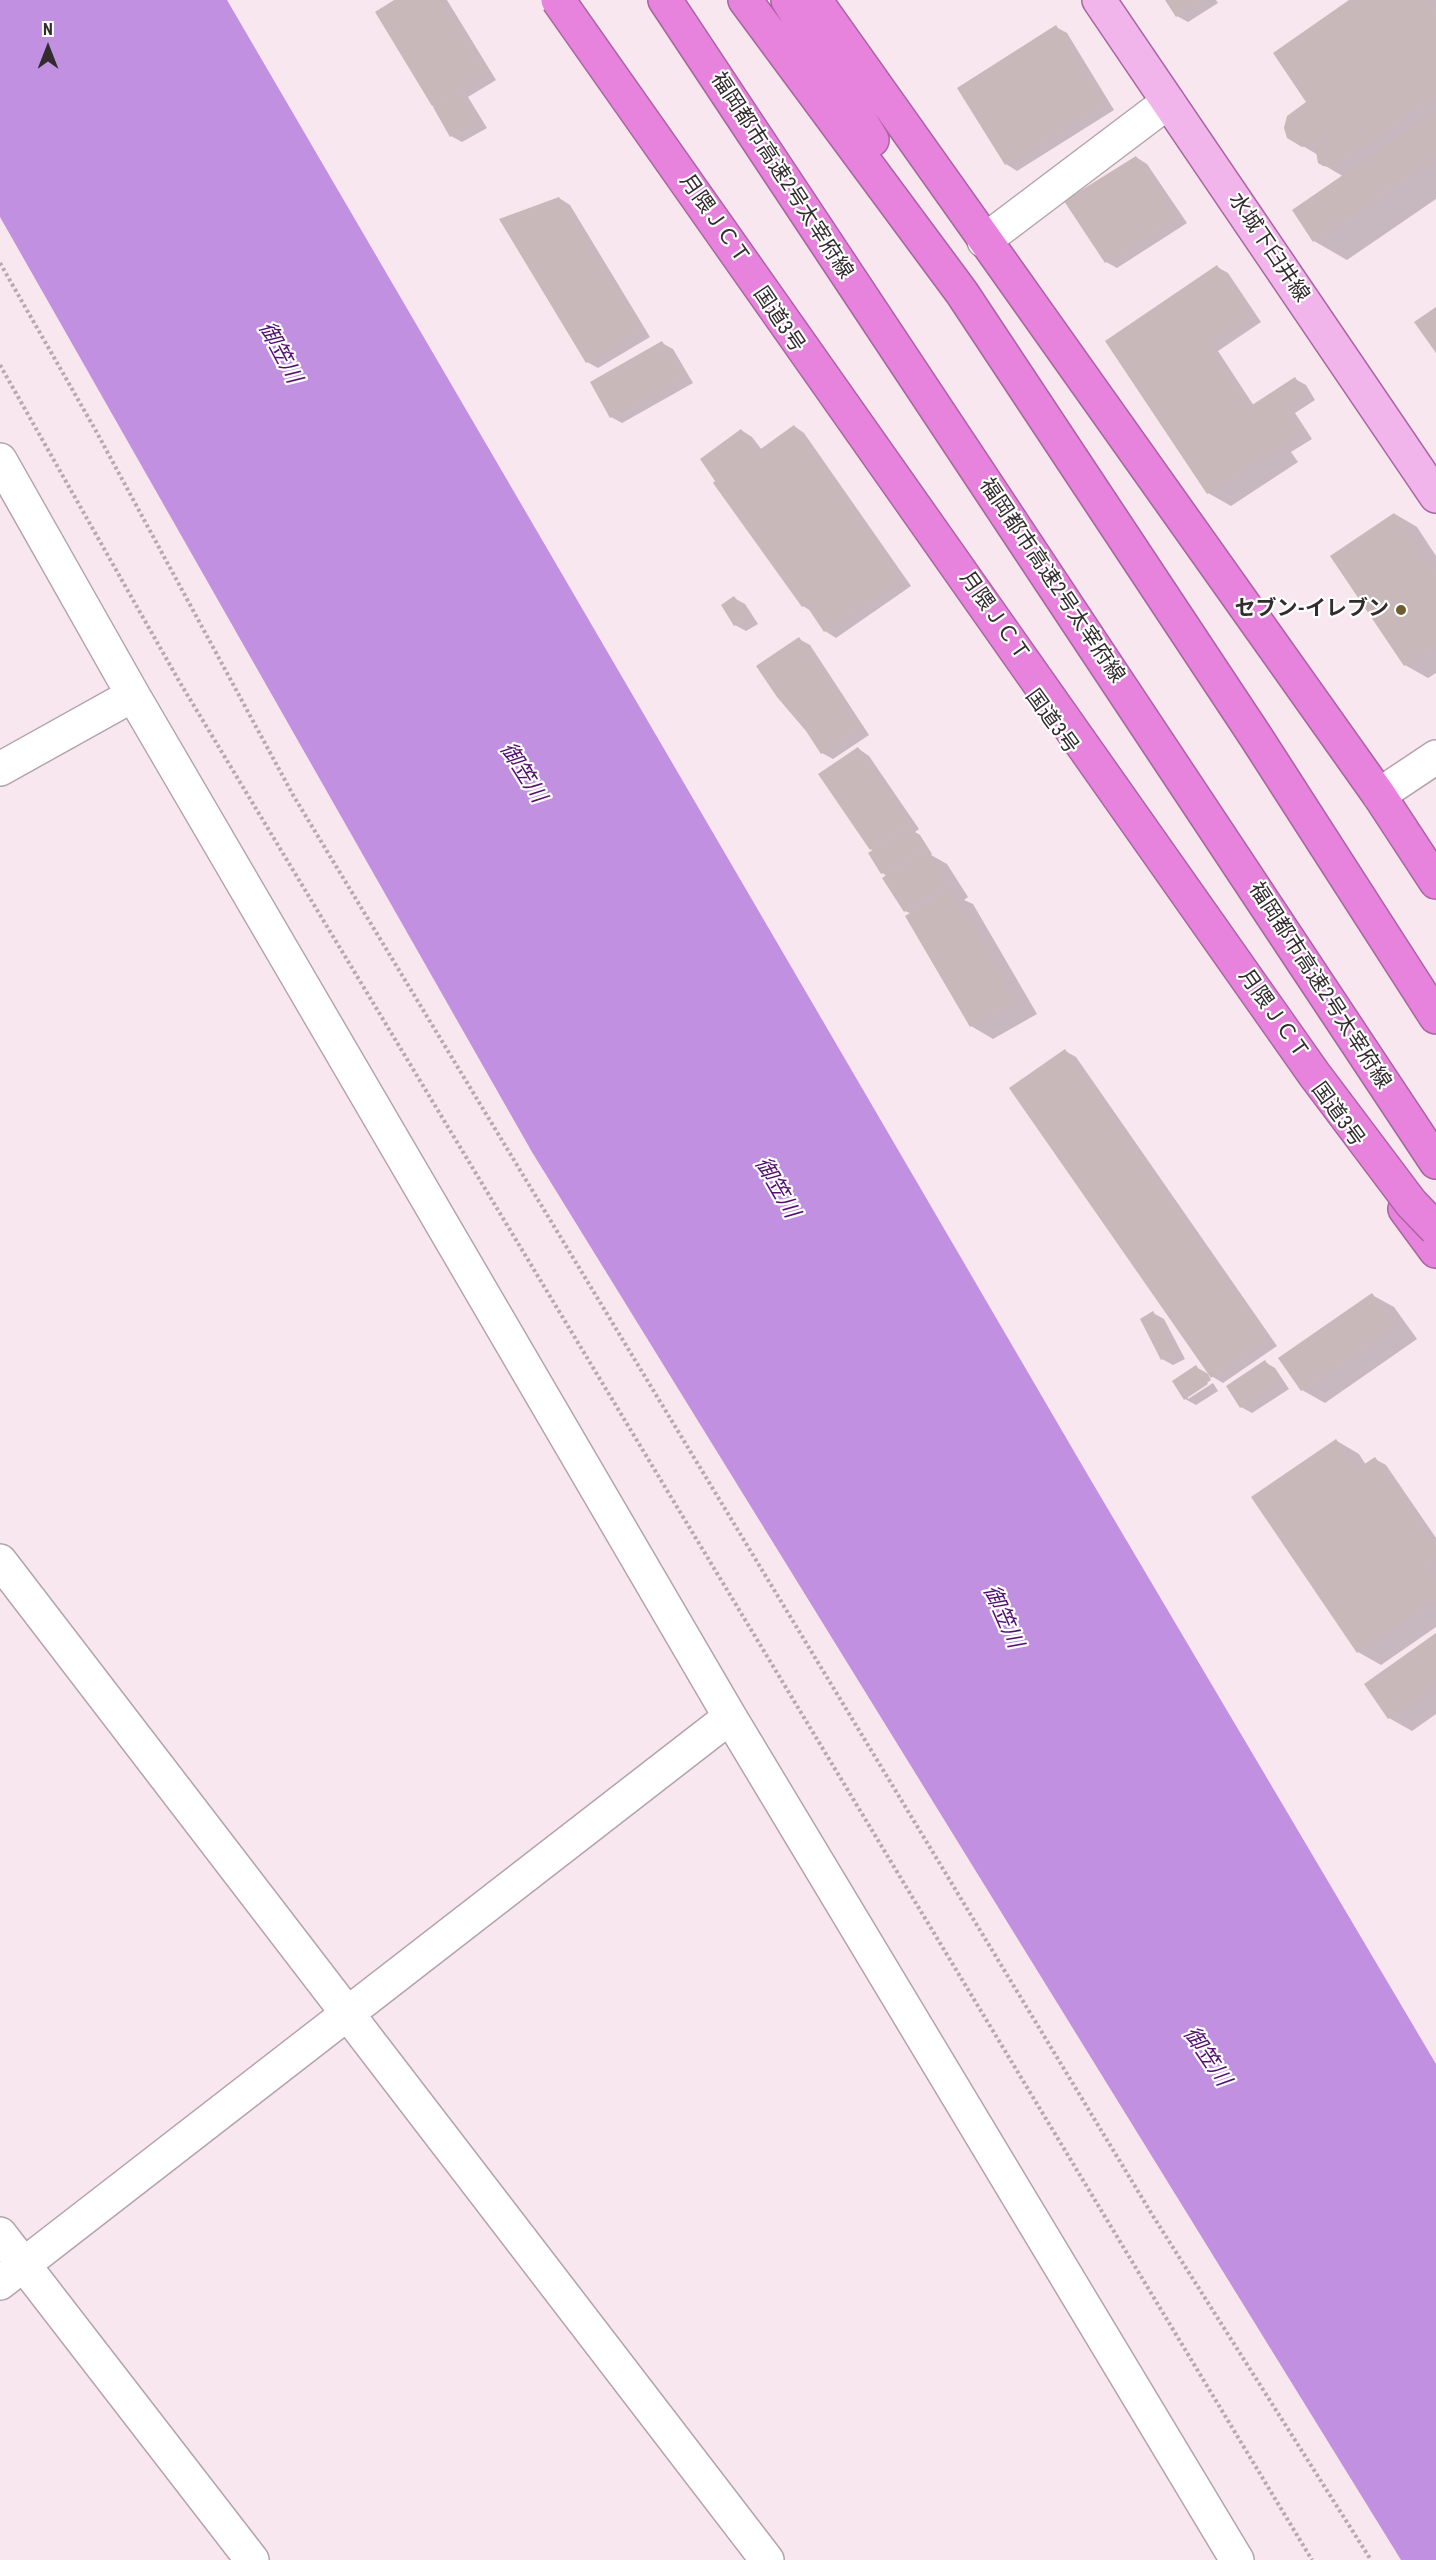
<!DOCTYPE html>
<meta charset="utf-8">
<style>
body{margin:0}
#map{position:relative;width:1436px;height:2560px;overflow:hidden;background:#f8e7ee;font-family:"Roboto Condensed",sans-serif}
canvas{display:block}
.north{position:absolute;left:18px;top:18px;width:60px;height:60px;-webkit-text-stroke:4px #fff;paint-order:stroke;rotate:0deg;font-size:16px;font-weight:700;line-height:24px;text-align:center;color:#322c2e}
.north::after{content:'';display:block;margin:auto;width:21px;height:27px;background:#322c2e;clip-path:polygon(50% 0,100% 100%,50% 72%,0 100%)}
</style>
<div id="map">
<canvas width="1436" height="2560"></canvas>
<div class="north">N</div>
</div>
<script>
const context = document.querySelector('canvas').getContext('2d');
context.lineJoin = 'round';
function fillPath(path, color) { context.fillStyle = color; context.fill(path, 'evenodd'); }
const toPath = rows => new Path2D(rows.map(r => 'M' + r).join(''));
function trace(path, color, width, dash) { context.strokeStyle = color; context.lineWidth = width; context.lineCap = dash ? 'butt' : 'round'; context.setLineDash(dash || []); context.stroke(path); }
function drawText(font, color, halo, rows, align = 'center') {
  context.font = font + ' "Roboto Condensed","Noto Sans JP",sans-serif'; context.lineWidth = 4.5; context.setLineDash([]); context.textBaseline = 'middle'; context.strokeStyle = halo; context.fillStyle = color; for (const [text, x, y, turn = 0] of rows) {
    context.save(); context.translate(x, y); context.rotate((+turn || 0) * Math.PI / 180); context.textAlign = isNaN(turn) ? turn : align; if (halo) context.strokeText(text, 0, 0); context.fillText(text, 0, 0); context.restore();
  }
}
const water = toPath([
 [0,0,227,0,1089,1477,1436,2064,1436,2560,1401,2560,532,1152,0,217]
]);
const shadow = toPath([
 [397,0,447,0,496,80,468,97,487,128,462,142,451,136,377,12],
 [1167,0,1216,0,1218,3,1188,22,1177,16],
 [1352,0,1436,0,1436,199,1347,260,1314,241,1344,177,1319,162,1318,155,1288,137,1308,103],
 [1056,27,1067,33,1114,110,1017,171,1006,164],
 [1136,157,1147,164,1187,223,1117,268,1106,262],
 [559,198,570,205,650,337,598,368,587,362],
 [1217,267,1228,273,1261,322,1218,351,1254,406,1295,379,1306,385,1315,400,1295,413,1312,439,1291,452,1298,462,1231,506,1208,493,1182,452],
 [662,343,673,349,693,383,622,423,611,417],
 [794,426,804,433,911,586,836,638,825,631,811,611,803,606,741,430,752,437,762,450],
 [1395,514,1417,527,1436,556,1436,673,1428,678,1405,665,1332,556],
 [734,598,745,604,758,624,746,631,735,625],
 [799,639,810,645,869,735,833,759,822,753],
 [859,749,869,756,919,829,915,832,920,835,932,854,931,855,947,864,968,897,964,900,973,904,1037,1014,993,1039,971,1026,912,914,905,911,887,876,882,873,874,851,871,849],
 [1065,1051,1076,1057,1277,1346,1223,1383,1208,1374,1211,1380,1188,1396,1188,1399,1213,1383,1218,1391,1196,1405,1185,1399,1196,1367,1210,1375],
 [1372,1295,1394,1307,1417,1339,1325,1403,1302,1390],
 [1153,1313,1164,1319,1185,1359,1173,1365,1162,1359],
 [1265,1362,1275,1368,1289,1389,1252,1413,1241,1407],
 [1337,1441,1359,1454,1366,1465,1375,1459,1386,1465,1436,1538,1436,1627,1381,1665,1358,1652],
 [1436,1635,1436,1714,1412,1731,1389,1718]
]);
const building = toPath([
 [394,0,441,0,486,73,432,106,375,12],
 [1165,0,1203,0,1176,17],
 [1349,0,1424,0,1432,11,1436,8,1436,96,1340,163,1330,167,1323,166,1318,163,1316,151,1330,137,1327,134,1313,145,1302,147,1287,138,1284,128,1287,116,1306,102,1273,53],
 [1056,25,1104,104,1005,165,957,88],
 [460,91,477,122,450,137,433,107],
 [1436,111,1436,157,1313,242,1292,210],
 [1136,156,1177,217,1105,263,1064,201],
 [559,197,640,330,586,363,499,219],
 [1217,265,1251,316,1208,344,1249,407,1295,377,1305,393,1285,407,1302,432,1207,494,1105,341],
 [1436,307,1436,353,1414,322],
 [662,341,683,377,610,418,590,382],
 [794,425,901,579,824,632,806,605,802,607,713,483,715,481,700,459,741,429,758,451],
 [1394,513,1436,575,1436,645,1404,666,1330,556],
 [734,596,748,617,734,626,721,605],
 [799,637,859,729,821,754,806,731,777,697,756,666],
 [858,747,910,823,870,850,818,774],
 [909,827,922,847,881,874,868,853],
 [924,849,947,884,904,912,882,878],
 [950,889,1016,1001,970,1027,905,916],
 [1065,1049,1267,1339,1211,1378,1009,1088],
 [1372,1293,1395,1326,1301,1391,1278,1358],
 [1153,1311,1175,1352,1161,1360,1140,1319],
 [1265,1360,1279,1382,1240,1408,1226,1386],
 [1196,1365,1208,1384,1184,1400,1172,1381],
 [1336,1439,1357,1469,1375,1457,1436,1546,1436,1558,1423,1566,1436,1585,1436,1599,1357,1653,1251,1497],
 [1436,1633,1436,1685,1388,1719,1364,1684]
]);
const path = toPath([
 [0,263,96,431,293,795,1153,2216,1371,2560],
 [0,365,179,681,1312,2560]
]);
const minor = toPath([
 [984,241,1168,102],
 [0,460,133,695,730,1717,1237,2560],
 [0,769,133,695],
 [1379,795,1436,757],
 [0,1561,767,2560],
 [0,2234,252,2560],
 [0,2283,730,1717]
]);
const major = toPath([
 [1099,0,1436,496]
]);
const highway = toPath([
 [665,0,1436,1162],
 [745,0,962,293,1256,737,1436,1017],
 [788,0,872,140],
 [815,0,1379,795,1436,882],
 [1405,1209,1436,1251]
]);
const highwayBridge = toPath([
 [558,0,1314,1074,1411,1203,1436,1229]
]);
const markers = [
 [1401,610,6,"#705d2c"]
];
const streetNames = [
 ["福岡都市高速2号太宰府線",781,176,57],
 ["月隈ＪＣＴ",714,220,55],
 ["水城下臼井線",1268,248,56],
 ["国道3号",778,320,56],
 ["福岡都市高速2号太宰府線",1051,581,56],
 ["月隈ＪＣＴ",994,617,55],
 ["国道3号",1051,722,54],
 ["福岡都市高速2号太宰府線",1319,986,57],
 ["月隈ＪＣＴ",1273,1015,55],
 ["国道3号",1337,1115,54]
];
const poiNames = [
 ["セブン-イレブン",1389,610]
];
const waterNames = [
 ["御笠川",279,353,62],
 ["御笠川",522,773,58],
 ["御笠川",776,1188,60],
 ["御笠川",1002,1617,66],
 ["御笠川",1206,2057,56]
];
fillPath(water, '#c290e1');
fillPath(shadow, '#0003');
fillPath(building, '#c9b8ba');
trace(minor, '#b3a4aa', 36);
trace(major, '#a865a0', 36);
trace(highway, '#a865a0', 36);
trace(path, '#b7aaaf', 4, [3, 3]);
trace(minor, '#fff', 33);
trace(major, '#f1b5eb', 33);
trace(highway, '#e883dd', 33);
trace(highwayBridge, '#a865a0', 36, []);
trace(highwayBridge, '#e883dd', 33);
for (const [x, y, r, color] of markers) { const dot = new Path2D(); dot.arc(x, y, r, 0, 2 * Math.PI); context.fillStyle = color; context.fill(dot); trace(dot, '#fff', 2); }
drawText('21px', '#322c2e', '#fff', streetNames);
drawText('bold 21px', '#322c2e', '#fff', poiNames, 'right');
drawText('italic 22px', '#520e71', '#fff', waterNames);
</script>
